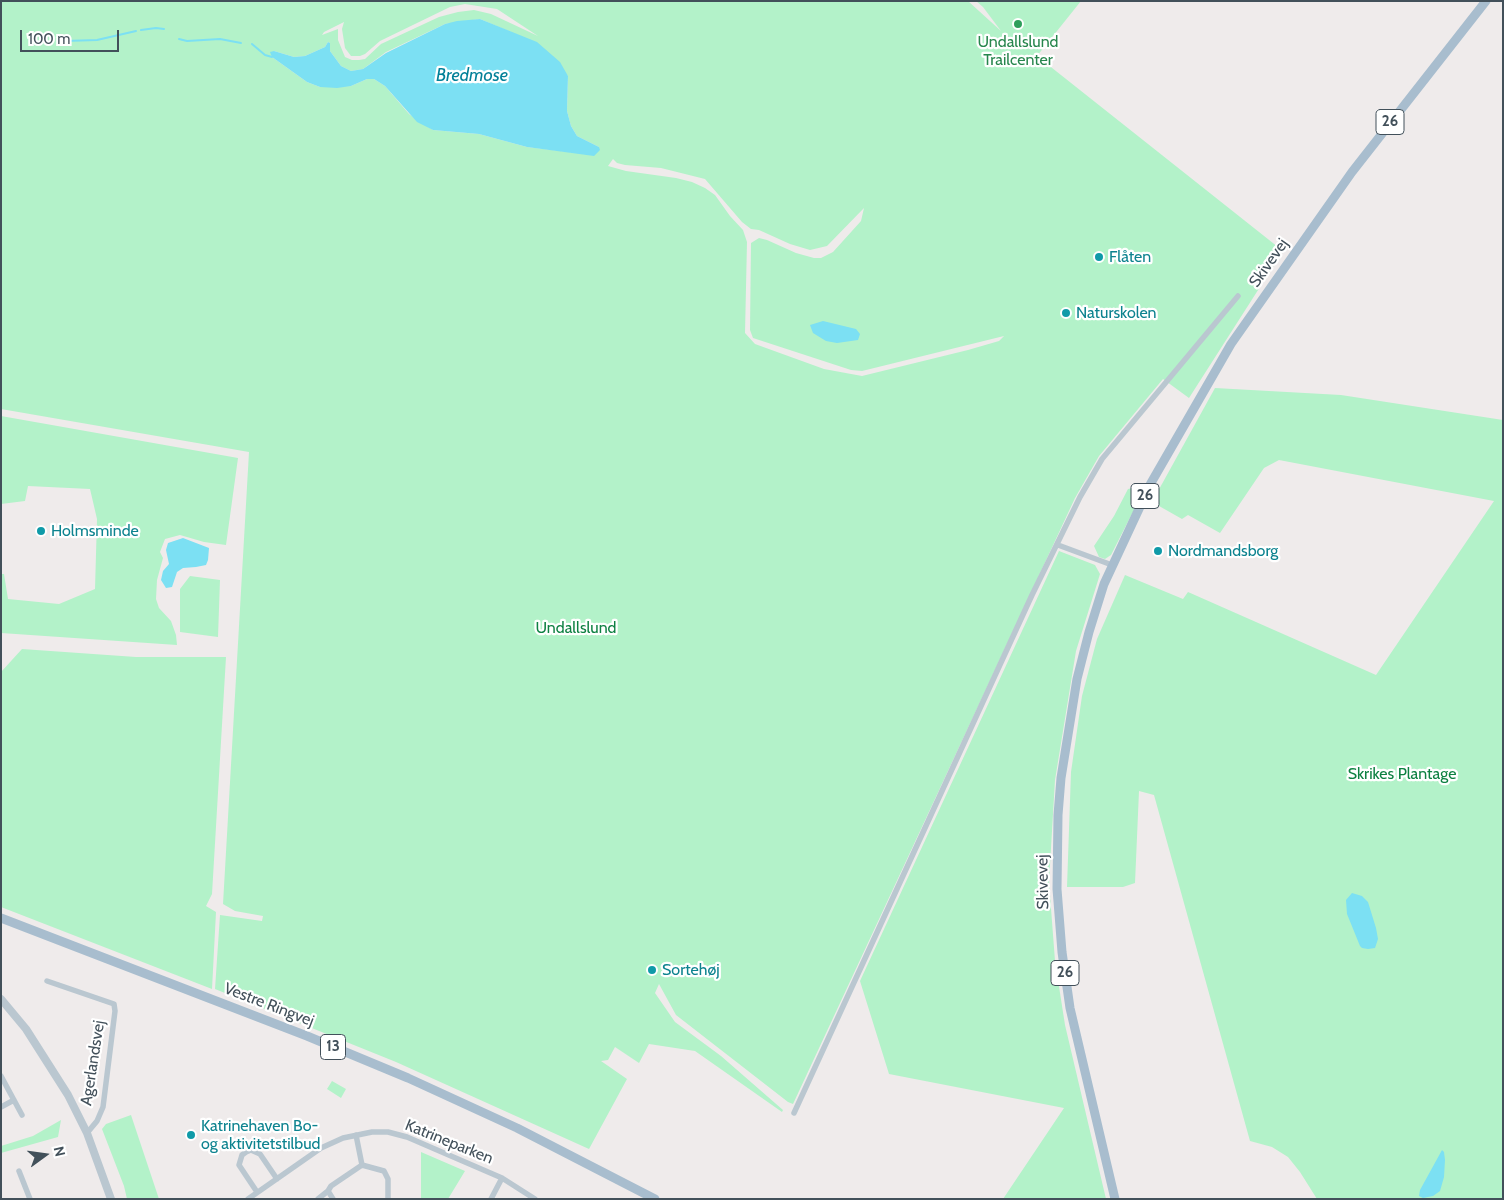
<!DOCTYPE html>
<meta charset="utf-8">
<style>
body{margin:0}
#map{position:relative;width:1504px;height:1200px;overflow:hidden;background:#efebeb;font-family:Cabin,sans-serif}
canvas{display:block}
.frame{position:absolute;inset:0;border:2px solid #42505a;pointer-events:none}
.north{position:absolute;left:20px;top:1130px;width:50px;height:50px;-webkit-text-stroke:4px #fff;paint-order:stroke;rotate:76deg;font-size:14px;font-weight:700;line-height:20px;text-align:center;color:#42505a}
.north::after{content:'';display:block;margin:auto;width:18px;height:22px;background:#42505a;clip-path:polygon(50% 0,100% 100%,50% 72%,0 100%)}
.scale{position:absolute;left:20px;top:30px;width:99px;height:22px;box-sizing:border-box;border:2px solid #42505a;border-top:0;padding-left:6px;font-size:15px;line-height:18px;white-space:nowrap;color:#42505a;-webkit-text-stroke:4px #fff;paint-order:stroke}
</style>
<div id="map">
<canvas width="1504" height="1200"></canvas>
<div class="frame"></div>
<div class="north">N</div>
<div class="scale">100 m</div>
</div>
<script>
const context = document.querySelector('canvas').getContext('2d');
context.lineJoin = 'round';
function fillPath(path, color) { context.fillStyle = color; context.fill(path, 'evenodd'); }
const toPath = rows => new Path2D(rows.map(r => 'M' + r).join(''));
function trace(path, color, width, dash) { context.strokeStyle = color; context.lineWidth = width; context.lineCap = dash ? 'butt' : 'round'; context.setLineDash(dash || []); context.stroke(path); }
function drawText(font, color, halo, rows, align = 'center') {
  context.font = font + ' Cabin,sans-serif'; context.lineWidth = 4.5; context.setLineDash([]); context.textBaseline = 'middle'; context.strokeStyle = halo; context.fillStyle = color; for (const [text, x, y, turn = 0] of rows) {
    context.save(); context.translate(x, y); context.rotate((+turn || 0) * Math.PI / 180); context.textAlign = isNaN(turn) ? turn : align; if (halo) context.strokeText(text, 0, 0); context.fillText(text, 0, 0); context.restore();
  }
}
const green = toPath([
 [1,1,968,1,1001,31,983,7,976,1,1081,1,1037,56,1283,251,1189,398,1163,379,1099,456,1075,498,793,1104,788,1102,676,1015,659,984,655,993,675,1022,721,1056,783,1110,782,1112,695,1051,649,1044,639,1063,615,1047,608,1060,601,1061,627,1079,589,1149,396,1062,215,989,220,915,262,921,263,916,235,911,223,904,249,452,1,409],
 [465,4,497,9,538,36,491,14,474,10,458,12,439,17,381,44,365,59,359,60,352,60,345,57,338,40,338,29,322,35,324,32,344,22,342,29,345,48,351,56,360,56,365,54,380,41,450,7],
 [480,19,513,33,568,76,567,111,571,126,577,136,599,147,594,155,527,147,479,134,433,130,409,114,385,86,374,79,367,79,351,86,320,87,307,82,272,57,274,51,294,57,305,56,325,47,328,42,330,43,330,51,341,66,351,71,363,69,386,52,445,24],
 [613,159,617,163,625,165,661,168,705,179,742,222,751,229,759,230,790,244,810,250,827,246,864,208,861,221,833,252,821,258,814,258,796,253,767,240,759,238,751,243,750,330,753,338,851,370,862,371,1004,336,999,341,968,350,862,376,824,369,755,344,745,333,747,242,743,230,730,216,715,195,705,188,692,182,676,178,626,171,608,166],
 [1215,388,1341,395,1503,420,1503,1199,1317,1199,1300,1172,1288,1157,1272,1147,1250,1141,1154,795,1139,791,1135,883,1123,887,1067,887,1071,772,1082,696,1097,639,1125,575,1183,599,1188,592,1376,675,1494,501,1279,460,1264,468,1220,533,1188,515,1182,519,1152,502],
 [1,416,238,458,226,545,204,542,180,535,165,539,160,552,163,558,157,580,156,599,159,608,171,621,176,635,177,645,1,633,1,574,4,574,8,599,59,604,95,589,97,519,90,489,28,486,25,501,1,504],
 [1133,488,1141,490,1142,494,1111,555,1105,559,1099,557,1094,546,1114,516,1128,489],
 [1059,551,1095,565,1100,574,1076,651,1055,780,1049,882,1055,961,1065,1025,1106,1199,1003,1199,1064,1108,889,1074,860,981],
 [190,576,220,580,218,637,180,632,180,589],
 [22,649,136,657,226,657,212,894,206,906,216,912,212,989,1,907,1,672],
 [332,1081,346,1089,341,1098,327,1089],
 [131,1115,159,1199,127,1199,124,1186,102,1129,106,1124],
 [61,1120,58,1137,1,1153,1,1146,33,1136],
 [421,1152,465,1171,448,1199,421,1199]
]);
const water = toPath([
 [480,19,537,42,560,62,568,76,567,111,571,126,577,136,599,147,600,150,594,156,527,147,479,134,433,130,417,122,385,86,374,79,367,79,351,86,337,88,320,87,307,82,272,57,270,52,274,51,294,57,305,56,325,47,328,42,330,43,330,51,341,66,351,71,363,69,386,53,445,24,457,21],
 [823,321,856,329,860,334,858,340,837,343,826,341,813,333,810,325],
 [183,538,209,548,208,560,206,565,196,567,183,568,177,572,172,587,166,588,161,580,163,571,169,564,166,550,168,543],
 [1352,893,1362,896,1368,902,1376,928,1378,939,1375,948,1368,949,1362,948,1360,946,1347,914,1346,900],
 [1442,1150,1444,1152,1445,1160,1444,1177,1440,1191,1433,1196,1423,1198,1419,1196,1420,1190]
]);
const stream = toPath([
 [141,30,156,28,164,29],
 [179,39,187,41,220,39,241,43],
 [65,41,97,40,136,31],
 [252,44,265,55,272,57]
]);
const minor = toPath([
 [1058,545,1112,565],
 [47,981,114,1004,115,1011,103,1107,97,1121,87,1133],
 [1,1076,22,1115],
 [1,1107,14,1100],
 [794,1113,1032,595,1080,497,1102,459,1238,296],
 [356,1135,362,1165,384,1171,388,1179,388,1199],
 [19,1171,30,1199],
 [328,1191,333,1199],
 [257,1192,239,1165,242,1155,246,1152,251,1150,260,1154,277,1179],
 [248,1199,321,1148,343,1138,372,1132,388,1132,407,1137,502,1178,535,1199],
 [318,1199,328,1191,331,1186,362,1165],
 [491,1199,502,1178]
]);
const tertiary = toPath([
 [1,999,26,1029,68,1095,87,1133,111,1199]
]);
const primary = toPath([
 [1,918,307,1036,408,1078,517,1128,655,1199],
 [1115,1199,1070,1008,1062,952,1057,889,1058,815,1061,778,1077,679,1089,632,1104,584,1151,483,1231,344,1352,172,1486,1]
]);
const markers = [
 [1018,24,5,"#2e9e5b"],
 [1099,257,5,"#0f9aa8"],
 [1066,313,5,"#0f9aa8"],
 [41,531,5,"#0f9aa8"],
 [1158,551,5,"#0f9aa8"],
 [652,970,5,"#0f9aa8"],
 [191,1135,5,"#0f9aa8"]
];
const shields = [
 [1390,122,28],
 [1145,496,28],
 [1065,973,28],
 [333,1047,25]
];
const shieldNames = [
 ["26",1390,122],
 ["26",1145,496],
 ["26",1065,973],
 ["13",333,1047]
];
const leisureNames = [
 ["Undallslund",1018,42],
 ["Trailcenter",1018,60]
];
const cultureNames = [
 ["Flåten",1109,257],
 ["Naturskolen",1076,313],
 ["Holmsminde",51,531],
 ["Nordmandsborg",1168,551],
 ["Sortehøj",662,970],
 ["Katrinehaven Bo-",201,1126],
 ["og aktivitetstilbud",201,1144]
];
const streetNames = [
 ["Skivevej",1269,263,-55],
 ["Skivevej",1043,882,-91],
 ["Vestre Ringvej",269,1005,21],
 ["Agerlandsvej",93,1063,-81],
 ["Katrineparken",449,1142,22]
];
const parkNames = [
 ["Undallslund",576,628],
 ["Skrikes Plantage",1402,774]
];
const waterNames = [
 ["Bredmose",472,76]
];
fillPath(green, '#b3f2c9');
fillPath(water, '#7ce0f3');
trace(stream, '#7ce0f3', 2);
trace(minor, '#bac7d0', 5.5);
trace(tertiary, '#bac7d0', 8);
trace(primary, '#a8bdce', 9);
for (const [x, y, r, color] of markers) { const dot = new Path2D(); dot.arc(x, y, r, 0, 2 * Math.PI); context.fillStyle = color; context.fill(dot); trace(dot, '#fff', 2); }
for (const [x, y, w] of shields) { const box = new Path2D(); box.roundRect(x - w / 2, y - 12.5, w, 25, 4); context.fillStyle = '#fff'; context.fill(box); trace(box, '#42505a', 1); }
drawText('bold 15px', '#42505a', null, shieldNames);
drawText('16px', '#27864d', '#fff', leisureNames);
drawText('16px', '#0d838f', '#fff', cultureNames, 'left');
drawText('16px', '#42505a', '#fff', streetNames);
drawText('16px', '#0e8142', '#fff', parkNames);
drawText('italic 18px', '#038098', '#fff', waterNames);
</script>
